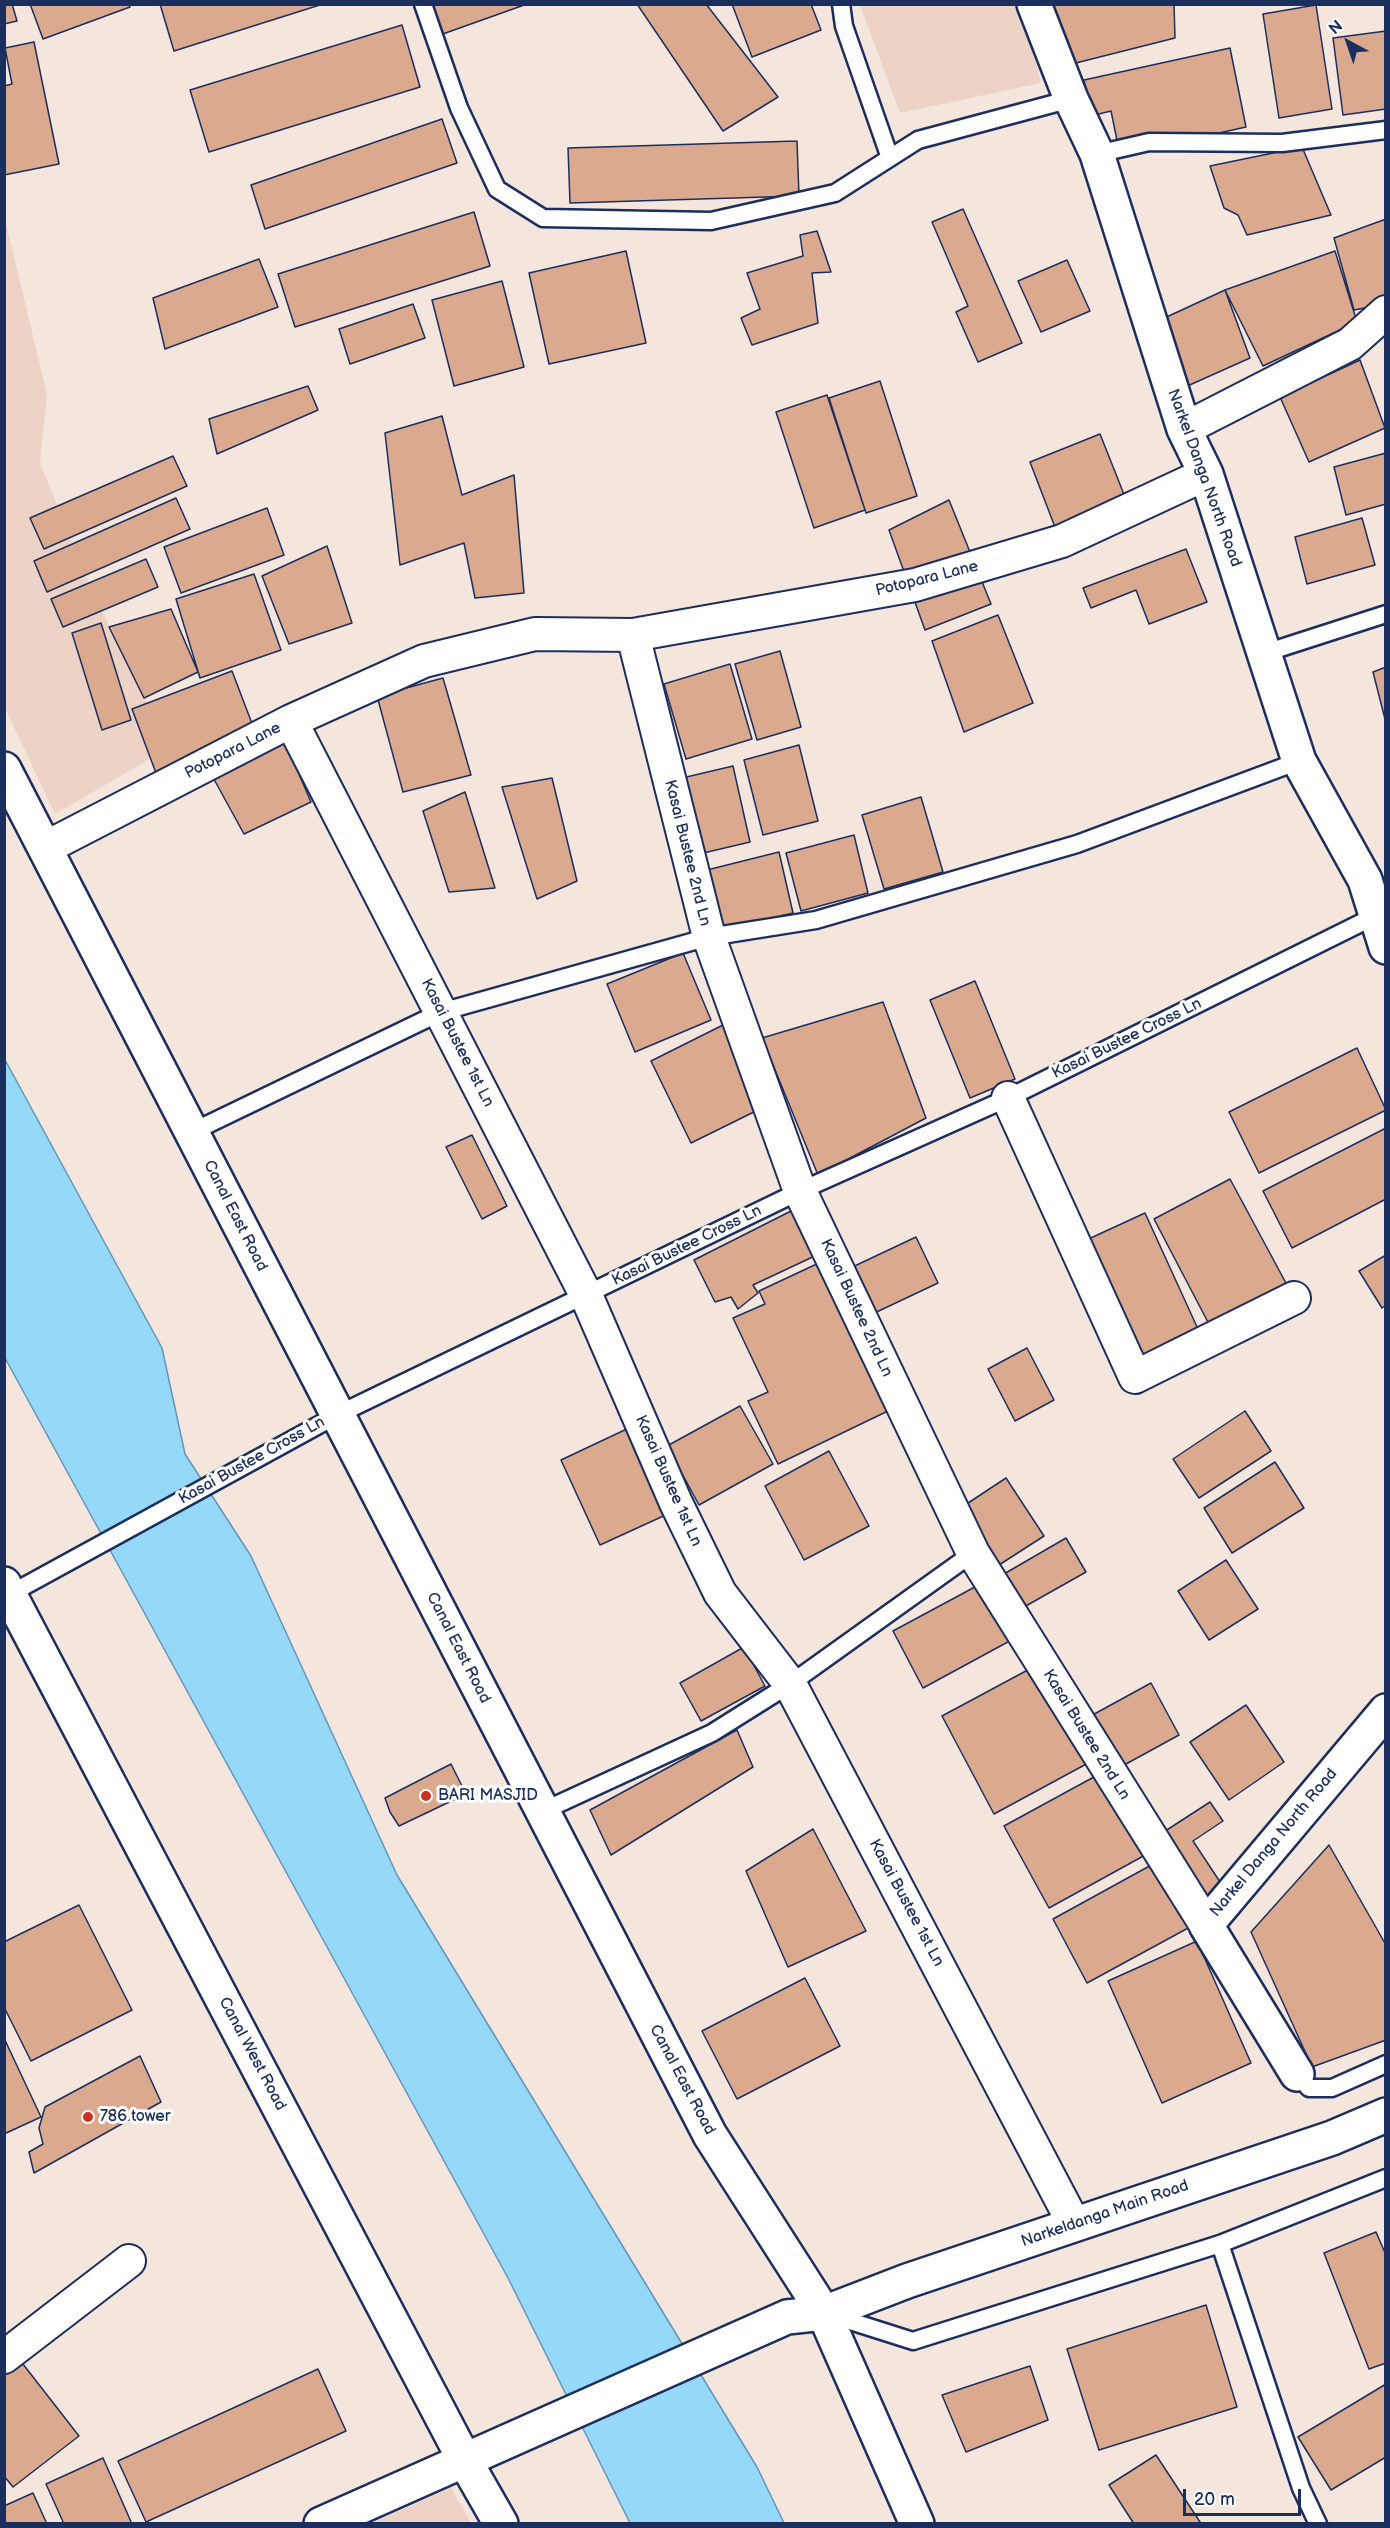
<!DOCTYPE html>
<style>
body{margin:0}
#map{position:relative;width:1390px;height:2528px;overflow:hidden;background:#f4e5dd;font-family:"Balsamiq Sans",sans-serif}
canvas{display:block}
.frame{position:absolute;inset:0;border:6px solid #1b2f5e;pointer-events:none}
.north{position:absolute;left:1318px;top:12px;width:60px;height:60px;-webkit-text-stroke:4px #fff;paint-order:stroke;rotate:320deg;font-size:16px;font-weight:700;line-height:24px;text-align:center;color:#1b2f5e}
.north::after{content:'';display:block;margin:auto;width:21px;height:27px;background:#1b2f5e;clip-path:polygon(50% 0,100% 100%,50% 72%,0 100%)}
.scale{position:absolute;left:1183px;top:2489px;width:118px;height:27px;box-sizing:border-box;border:3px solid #1b2f5e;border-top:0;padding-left:8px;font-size:18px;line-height:21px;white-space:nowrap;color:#1b2f5e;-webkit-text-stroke:4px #fff;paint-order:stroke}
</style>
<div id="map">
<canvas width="1390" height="2528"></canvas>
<div class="frame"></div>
<div class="north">N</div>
<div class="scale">20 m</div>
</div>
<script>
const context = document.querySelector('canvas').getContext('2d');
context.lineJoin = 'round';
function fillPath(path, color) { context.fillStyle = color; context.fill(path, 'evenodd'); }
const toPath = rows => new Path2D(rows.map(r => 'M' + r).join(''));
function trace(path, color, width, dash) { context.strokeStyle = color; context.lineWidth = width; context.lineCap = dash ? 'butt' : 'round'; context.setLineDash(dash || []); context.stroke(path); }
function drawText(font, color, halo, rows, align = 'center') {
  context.font = font + ' "Balsamiq Sans",sans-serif'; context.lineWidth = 6; context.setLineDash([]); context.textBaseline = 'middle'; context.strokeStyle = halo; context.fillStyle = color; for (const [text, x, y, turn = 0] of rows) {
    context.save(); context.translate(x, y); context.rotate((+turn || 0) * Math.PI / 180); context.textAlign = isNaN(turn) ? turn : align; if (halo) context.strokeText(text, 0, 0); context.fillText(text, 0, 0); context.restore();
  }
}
const built = toPath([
 [860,5,1020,5,1041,83,900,113],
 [4,215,47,395,40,463,86,578,169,748,55,814,5,708],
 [451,2488,471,2523,372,2523]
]);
const water = toPath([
 [4,1058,162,1348,185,1454,251,1556,397,1875,757,2467,784,2523,630,2523,508,2278,5,1358,4,1058]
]);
const building = toPath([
 [4,4,12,4,17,21,4,24,4,4],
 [30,4,129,4,130,7,43,39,30,4],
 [160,4,323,4,174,51,160,4],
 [430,4,527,4,440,35,430,4],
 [637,4,706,4,778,97,723,131,637,4],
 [732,4,811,4,821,30,752,57,732,4],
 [1026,4,1174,4,1175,38,1044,71,1026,4],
 [1316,5,1332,109,1279,118,1263,14,1316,5],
 [402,25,420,87,209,152,190,90,402,25],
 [1386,31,1386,109,1343,115,1333,38,1386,31],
 [34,42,59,164,4,175,4,86,12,84,5,48,34,42],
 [1230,48,1246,127,1120,155,1111,111,1091,116,1084,80,1230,48],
 [442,119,457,163,265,229,251,185,442,119],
 [797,141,799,196,570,203,568,148,797,141],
 [1302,147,1331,215,1247,235,1238,215,1224,208,1210,166,1302,147],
 [963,209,1022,343,978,362,956,312,968,306,932,222,963,209],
 [474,212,490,266,295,327,278,274,474,212],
 [1386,219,1386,304,1354,310,1334,238,1386,219],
 [817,231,831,272,812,273,818,323,752,345,741,318,760,309,747,273,803,256,800,235,817,231],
 [626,251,646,343,549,364,529,273,626,251],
 [1335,251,1357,322,1263,366,1225,290,1335,251],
 [259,259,278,307,165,349,153,298,259,259],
 [1067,260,1090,311,1041,332,1018,281,1067,260],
 [502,281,524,367,454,386,432,300,502,281],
 [1225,290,1250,358,1174,392,1145,327,1225,290],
 [413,304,425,338,350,364,339,329,413,304],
 [1360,360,1385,428,1309,462,1280,397,1360,360],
 [880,381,917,496,866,513,829,398,880,381],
 [308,386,318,410,217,454,209,419,308,386],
 [827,395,865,510,814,528,776,412,827,395],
 [442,416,462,495,514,475,524,593,475,598,464,543,400,565,385,433,442,416],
 [1100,434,1129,507,1058,535,1030,462,1100,434],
 [1386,453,1386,504,1346,515,1334,467,1386,453],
 [173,456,187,486,44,549,30,518,173,456],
 [176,498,190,529,47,592,34,561,176,498],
 [949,500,991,604,925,630,889,530,949,500],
 [267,508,284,555,181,593,164,547,267,508],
 [1362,518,1375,565,1307,584,1295,537,1362,518],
 [327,546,352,623,289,644,262,576,327,546],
 [1186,549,1207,602,1149,624,1136,590,1091,608,1083,588,1186,549],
 [146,559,158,587,63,627,51,599,146,559],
 [254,574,281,650,200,678,176,599,254,574],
 [171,609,198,672,144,698,109,627,171,609],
 [998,615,1033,703,964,732,932,641,998,615],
 [101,623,131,720,102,730,72,633,101,623],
 [780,651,801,727,757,740,735,664,780,651],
 [730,664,752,739,686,759,664,684,730,664],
 [1386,667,1386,723,1373,672,1386,667],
 [232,671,256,734,156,773,132,709,232,671],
 [443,678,471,775,403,792,377,696,443,678],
 [283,737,311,802,244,834,210,772,283,737],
 [799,745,818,821,763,835,744,760,799,745],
 [733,766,750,842,695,855,678,779,733,766],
 [552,778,577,881,537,899,502,787,552,778],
 [465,792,495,888,449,892,423,811,465,792],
 [921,797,943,872,884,889,862,815,921,797],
 [854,835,868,893,801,911,786,853,854,835],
 [779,852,793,913,717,931,703,871,779,852],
 [683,953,711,1020,635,1052,607,984,683,953],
 [975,981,1015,1079,970,1098,930,1000,975,981],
 [883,1002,926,1118,818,1175,762,1038,883,1002],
 [723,1025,764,1107,691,1143,651,1061,723,1025],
 [1357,1048,1386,1110,1259,1173,1229,1112,1357,1048],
 [1386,1128,1386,1199,1292,1248,1263,1191,1386,1128],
 [472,1135,507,1206,482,1219,446,1147,472,1135],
 [1230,1179,1287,1285,1210,1326,1154,1219,1230,1179],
 [797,1208,819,1254,753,1285,758,1293,738,1309,731,1297,715,1302,694,1260,797,1208],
 [1145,1213,1203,1340,1139,1370,1082,1242,1145,1213],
 [916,1237,938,1283,866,1317,844,1271,916,1237],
 [1386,1255,1386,1305,1382,1308,1359,1271,1386,1255],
 [821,1262,890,1410,778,1464,748,1401,768,1392,733,1318,765,1304,759,1291,821,1262],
 [1027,1348,1054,1400,1015,1421,988,1369,1027,1348],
 [740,1406,773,1464,699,1505,667,1446,740,1406],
 [1245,1411,1271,1451,1199,1498,1173,1459,1245,1411],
 [631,1427,670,1513,600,1545,561,1460,631,1427],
 [829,1451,869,1526,804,1560,765,1486,829,1451],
 [1275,1462,1304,1508,1232,1553,1204,1508,1275,1462],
 [1006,1478,1044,1536,999,1565,962,1507,1006,1478],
 [1066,1538,1086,1572,1017,1611,997,1578,1066,1538],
 [1226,1560,1258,1609,1209,1640,1178,1591,1226,1560],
 [986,1581,1017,1637,923,1688,893,1631,986,1581],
 [744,1647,765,1686,701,1721,680,1683,744,1647],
 [1037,1665,1090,1762,994,1814,942,1716,1037,1665],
 [1151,1683,1179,1735,1115,1770,1087,1718,1151,1683],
 [1246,1705,1284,1762,1229,1800,1190,1742,1246,1705],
 [737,1730,753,1767,611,1855,590,1810,737,1730],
 [451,1764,466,1794,399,1826,390,1812,385,1798,451,1764],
 [1103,1772,1147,1854,1049,1908,1004,1826,1103,1772],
 [1210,1802,1223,1821,1193,1841,1228,1894,1203,1910,1156,1837,1210,1802],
 [813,1829,866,1931,788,1967,746,1871,813,1829],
 [1329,1845,1386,1945,1386,2040,1312,2067,1251,1932,1329,1845],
 [1155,1863,1190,1927,1087,1983,1053,1919,1155,1863],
 [79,1905,132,2010,31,2061,4,2007,4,1942,79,1905],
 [1197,1941,1251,2063,1162,2103,1108,1981,1197,1941],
 [805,1978,840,2046,737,2099,702,2031,805,1978],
 [4,2038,41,2117,4,2134,4,2038],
 [140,2056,161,2102,34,2173,29,2152,43,2144,39,2128,45,2107,140,2056],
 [1376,2232,1386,2255,1386,2363,1369,2369,1324,2253,1376,2232],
 [1206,2305,1237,2407,1099,2450,1067,2349,1206,2305],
 [19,2359,79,2436,13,2487,4,2476,4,2370,19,2359],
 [1030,2366,1048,2420,966,2452,942,2395,1030,2366],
 [318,2369,346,2431,146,2522,118,2461,318,2369],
 [1386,2384,1386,2457,1331,2490,1298,2437,1386,2384],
 [1156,2455,1200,2522,1197,2524,1134,2524,1109,2485,1156,2455],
 [103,2458,132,2524,64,2524,46,2484,103,2458],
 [33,2493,47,2524,4,2524,4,2506,33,2493]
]);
const service = toPath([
 [423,4,459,108,497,189,543,218,711,221,835,193,918,140,1071,99],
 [841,4,844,26,890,158],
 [1097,154,1149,142,1282,143,1386,130],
 [1265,653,1386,614],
 [192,1132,441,1012,709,937,816,920,1077,844,1299,761],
 [10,1594,337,1415,800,1191,1008,1098,1375,916],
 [543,1811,712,1733,790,1684,973,1553],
 [1297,2074,1309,2088,1332,2088,1386,2064],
 [1220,2244,1301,2488,1318,2524],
 [828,2314,913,2341,1220,2244,1386,2178]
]);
const minor = toPath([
 [1184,429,1350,344,1386,312],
 [633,635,709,937,800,1191,973,1553,1206,1925],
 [291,721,586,1295,676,1503,720,1593,790,1684,1074,2224],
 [45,848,291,721,424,661,535,634,633,635,915,585,1062,541,1206,474],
 [1008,1098,1135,1377,1294,1298],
 [4,2357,129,2261]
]);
const tertiary = toPath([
 [1034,4,1071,99,1097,154,1184,429,1206,474,1299,761,1365,880,1386,947],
 [1297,2074,1206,1925,1386,1711],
 [465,2461,501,2524]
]);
const secondary = toPath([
 [4,769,710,2135,824,2313,917,2524],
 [4,1584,465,2461],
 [321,2524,787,2317,824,2313,907,2281,1332,2138,1386,2115]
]);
const markers = [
 [426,1796,6,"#c8321e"],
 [88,2117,6,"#c8321e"]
];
const streetNames = [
 ["Narkel Danga North Road",1204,478,70],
 ["Potopara Lane",927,579,-14],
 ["Potopara Lane",233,751,-27],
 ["Kasai Bustee 2nd Ln",687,853,76],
 ["Kasai Bustee Cross Ln",1127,1039,-26],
 ["Kasai Bustee 1st Ln",457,1043,63],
 ["Canal East Road",235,1216,63],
 ["Kasai Bustee Cross Ln",687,1246,-26],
 ["Kasai Bustee 2nd Ln",856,1308,65],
 ["Kasai Bustee Cross Ln",252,1461,-29],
 ["Kasai Bustee 1st Ln",668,1481,66],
 ["Canal East Road",458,1648,63],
 ["Kasai Bustee 2nd Ln",1086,1735,58],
 ["Narkel Danga North Road",1274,1843,-50],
 ["Kasai Bustee 1st Ln",906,1903,62],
 ["Canal West Road",252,2054,62],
 ["Canal East Road",682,2080,62],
 ["Narkeldanga Main Road",1105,2214,-19]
];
const poiNames = [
 ["BARI MASJID",438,1796],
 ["786 tower",100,2117]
];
fillPath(built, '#ecd3c5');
fillPath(water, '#95d8f7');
trace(water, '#6494ba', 1.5);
fillPath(building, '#dba98e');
trace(building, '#1b2f5e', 1.5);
trace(service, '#1b2f5e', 21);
trace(minor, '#1b2f5e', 36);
trace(tertiary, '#1b2f5e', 38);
trace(secondary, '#1b2f5e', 38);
trace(service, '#fff', 16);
trace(minor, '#fff', 32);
trace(tertiary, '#fff', 33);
trace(secondary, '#fff', 33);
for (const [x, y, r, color] of markers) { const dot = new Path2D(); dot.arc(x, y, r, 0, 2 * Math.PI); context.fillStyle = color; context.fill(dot); trace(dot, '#fff', 2); }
drawText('16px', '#1b2f5e', '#fff', streetNames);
drawText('16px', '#1b2f5e', '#fff', poiNames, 'left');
</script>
